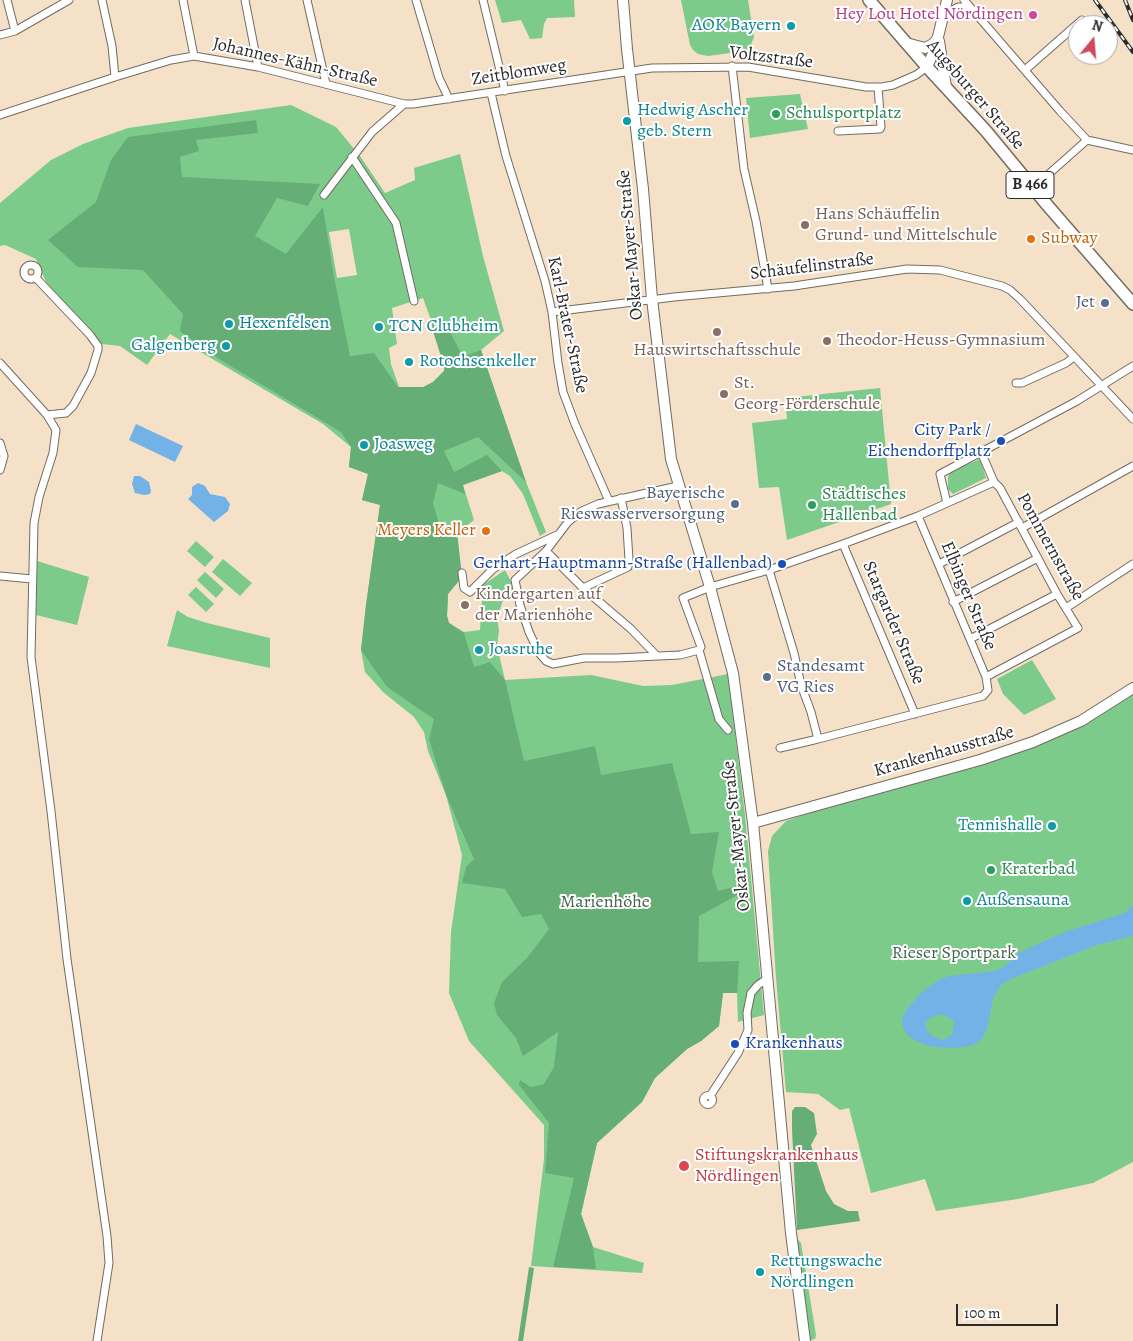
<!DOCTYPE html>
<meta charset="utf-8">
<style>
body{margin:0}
#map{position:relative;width:1133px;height:1341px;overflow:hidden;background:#f5e1c7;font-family:Alegreya,serif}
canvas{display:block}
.north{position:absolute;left:1068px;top:15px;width:50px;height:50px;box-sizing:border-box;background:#fff;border:1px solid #aaa;border-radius:50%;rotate:17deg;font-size:14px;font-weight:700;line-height:20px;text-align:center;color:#2b2b2b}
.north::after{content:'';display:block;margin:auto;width:18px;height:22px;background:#d1495b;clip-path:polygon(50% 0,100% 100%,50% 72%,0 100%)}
.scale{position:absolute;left:956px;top:1304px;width:102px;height:22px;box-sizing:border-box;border:2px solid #2b2b2b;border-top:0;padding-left:6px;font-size:15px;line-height:18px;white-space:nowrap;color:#2b2b2b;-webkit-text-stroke:4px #fff;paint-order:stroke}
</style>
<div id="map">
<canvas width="1133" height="1341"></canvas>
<div class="north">N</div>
<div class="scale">100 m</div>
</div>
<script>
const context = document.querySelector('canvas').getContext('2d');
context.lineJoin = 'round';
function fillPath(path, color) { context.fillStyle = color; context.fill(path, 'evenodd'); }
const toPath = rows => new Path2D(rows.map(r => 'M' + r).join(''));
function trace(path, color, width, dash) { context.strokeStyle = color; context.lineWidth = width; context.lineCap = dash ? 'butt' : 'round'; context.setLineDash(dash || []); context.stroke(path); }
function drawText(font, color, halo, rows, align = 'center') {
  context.font = font + ' Alegreya,serif'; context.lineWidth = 4; context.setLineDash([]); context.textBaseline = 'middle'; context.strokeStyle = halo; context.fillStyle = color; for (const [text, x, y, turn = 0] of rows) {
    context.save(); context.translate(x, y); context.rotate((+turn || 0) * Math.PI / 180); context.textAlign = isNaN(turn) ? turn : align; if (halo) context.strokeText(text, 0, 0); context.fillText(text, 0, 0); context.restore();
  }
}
const green = toPath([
 [495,0,574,0,575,17,547,18,544,24,542,38,530,39,521,20,502,23],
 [681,0,748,0,754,37,750,47,745,51,708,56,698,54,693,50,690,45],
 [800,94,808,129,750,138,746,98],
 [291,105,336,127,360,156,385,193,415,180,414,168,460,154,483,256,504,331,481,350,526,482,546,532,540,536,523,494,510,476,502,471,463,485,474,520,457,533,462,577,448,594,447,616,449,623,464,632,480,630,483,585,505,570,514,587,504,597,497,618,499,630,497,646,505,680,591,675,643,686,672,685,728,674,745,815,764,1015,738,1022,737,993,723,993,719,1026,701,1041,687,1049,655,1078,642,1102,597,1143,581,1214,593,1247,644,1263,642,1273,531,1266,544,1159,544,1125,469,1041,449,993,451,932,462,855,446,795,428,751,424,732,414,717,383,692,365,672,361,650,366,605,380,505,362,500,368,474,349,467,351,447,323,424,170,334,147,365,120,346,102,344,46,282,36,259,5,245,0,246,0,203,51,160,83,144,128,128],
 [349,229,357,275,337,278,329,232],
 [423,298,432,323,433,331,444,367,444,371,433,382,424,387,399,387,391,364,389,348,397,344,392,308],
 [880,388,891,504,787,540,779,487,759,488,752,423,787,419,785,398],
 [980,459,986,478,953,494,948,489,948,477,950,472],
 [196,541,214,557,205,567,187,551],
 [223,559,252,583,240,596,212,572],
 [37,561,89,577,77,625,36,615],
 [205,572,224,589,216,598,197,580],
 [196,587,214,604,206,612,188,595],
 [177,610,188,617,207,623,270,638,270,668,167,646],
 [1032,660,1056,699,1024,715,1003,694,997,679],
 [1133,688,1133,1162,1093,1183,1018,1199,936,1211,925,1179,871,1193,849,1108,840,1110,818,1094,786,1092,776,978,768,851,772,836,786,821,1080,721],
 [796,1237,801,1243,816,1335,815,1339,811,1340,808,1339]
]);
const forest = toPath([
 [256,120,258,133,196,140,199,151,180,157,182,177,320,184,308,206,277,198,255,236,286,254,323,207,334,277,350,356,374,353,398,387,423,387,433,382,444,371,445,367,433,331,432,323,443,319,463,357,481,350,526,482,478,437,444,451,454,472,487,455,502,471,463,485,465,494,438,483,433,503,441,531,465,527,457,533,462,577,448,594,447,616,449,623,464,633,474,667,490,662,505,680,524,761,595,746,601,775,672,763,691,834,719,832,712,872,718,891,738,886,741,893,699,916,698,962,739,961,737,993,723,993,719,1026,701,1041,687,1049,655,1078,642,1102,597,1143,581,1214,593,1247,596,1269,553,1267,574,1178,545,1173,549,1123,519,1085,520,1080,531,1087,544,1084,554,1067,558,1032,523,1056,516,1038,497,1015,494,1003,502,982,527,958,549,929,541,914,522,917,505,889,462,883,466,867,474,859,446,795,429,739,434,719,387,687,361,650,366,605,380,505,362,500,368,474,349,467,351,447,341,432,219,359,180,331,183,314,143,270,78,267,48,240,96,202,111,160,128,137],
 [795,1107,805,1107,814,1113,817,1134,811,1145,826,1191,834,1204,848,1211,858,1211,860,1221,797,1230,792,1130,792,1111],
 [529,1267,534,1268,523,1341,518,1341]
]);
const water = toPath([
 [136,424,183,446,175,462,129,440],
 [134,476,140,476,149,482,151,491,150,494,144,495,135,493,132,484],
 [198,483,205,486,210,494,225,497,230,504,228,511,214,522,188,499,192,495,192,487],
 [1133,905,1133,936,1097,945,1011,979,1001,985,993,999,987,1029,982,1039,973,1045,956,1048,934,1047,923,1044,912,1039,905,1032,902,1022,903,1016,908,1008,921,993,940,979,950,976,995,971,1004,967,1017,954,1038,944,1065,932,1125,913],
 [941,1014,952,1019,954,1024,952,1035,943,1040,932,1036,926,1029,926,1023,930,1018]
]);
const street = toPath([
 [7,0,15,31],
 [102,0,112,46,115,77],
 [183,0,194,56],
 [245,0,258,67],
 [307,0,326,84],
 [416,0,439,78,449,99],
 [483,0,505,91],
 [964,0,1060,111,1087,140,1133,150],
 [944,15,958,7,965,7,973,10],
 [0,35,15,31,69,0],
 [732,66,744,169,756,221,768,289],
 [1025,70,1082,20],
 [491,93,506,156,545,281,552,312,558,363,563,392,575,424,609,501],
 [0,115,115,77,171,60,194,56,258,67,404,104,413,104,652,68,748,67,866,87,882,87,893,85,916,75,927,67],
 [838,131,880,129,881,127,878,87],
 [352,157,396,223,414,301],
 [1033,188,1087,140],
 [324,195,372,132,404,104],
 '24 272a7 7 0 1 1 14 0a7 7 0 1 1-14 0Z',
 [36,278,90,335,98,346,98,350,91,373,73,406,66,413,47,415],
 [552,312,674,297,794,286,907,269,940,270,1002,286,1010,290,1020,299,1133,419],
 [0,363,47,415,56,430,53,453,39,497,34,523,31,657,51,811,67,959,107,1236,109,1263,97,1341],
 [1016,383,1022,383,1066,363,1074,357],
 [0,443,4,456,0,470],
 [678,486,598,504,582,511,568,522,546,551,515,580,520,605,529,632,539,653,546,661,553,664,584,658,616,658,680,655,699,650,701,647,683,598,710,587,769,570,843,544,918,516,994,482,981,452],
 [947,503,940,474,1077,401,1133,366],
 [1022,528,1133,466],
 [843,544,915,714],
 [546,551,583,588,631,629,656,655],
 [939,564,1019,522],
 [769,570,794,653,801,685,811,712,818,739,780,748],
 [462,573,464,588,470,592,493,569,516,554,557,535],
 [0,576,32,579],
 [583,588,628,567,629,560,627,528,621,498],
 [953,602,1038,558],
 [1066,608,1133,564],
 [970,639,1057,594],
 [699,650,719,719,728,730],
 [986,677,1078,628,1057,594,1000,488,994,482],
 [818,739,983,696,988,690,986,677,918,516],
 '703.5 1100a4.5 4.5 0 1 1 9 0a4.5 4.5 0 1 1-9 0Z',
 [710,1096,738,1053,748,1030,747,1013,751,993,758,985,768,978]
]);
const secondary = toPath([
 [623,0,627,49,643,189,652,299,671,459,710,587,733,673,753,823,791,1233,805,1341],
 [939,41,946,87],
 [906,43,925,48,933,44,938,38],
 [927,67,935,49,947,0],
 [753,823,980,760,1033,742,1081,721,1133,688]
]);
const primary = toPath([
 [869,0,927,67,986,131,1048,206,1133,304]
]);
const rail = toPath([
 [1095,0,1133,52],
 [1125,0,1133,20]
]);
const markers = [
 [1033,15,5,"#d1479c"],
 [791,26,5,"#0f9aa8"],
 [776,114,5,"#2e9e5b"],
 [627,121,5,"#0f9aa8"],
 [805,225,5,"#8d6e63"],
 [1031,239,5,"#e8710a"],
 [1105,303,5,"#5c6f8a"],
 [229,324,5,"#0f9aa8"],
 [379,327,5,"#0f9aa8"],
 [717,332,5,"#8d6e63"],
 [827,341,5,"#8d6e63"],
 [226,346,5,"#0f9aa8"],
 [409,362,5,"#0f9aa8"],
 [724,394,5,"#8d6e63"],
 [1001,441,5,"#1a4fb4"],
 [364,445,5,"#0f9aa8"],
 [735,504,5,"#5c6f8a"],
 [812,505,5,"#2e9e5b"],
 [486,531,5,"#e8710a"],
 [782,564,5,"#1a4fb4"],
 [465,605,5,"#8d6e63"],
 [479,650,5,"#0f9aa8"],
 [767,677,5,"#5c6f8a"],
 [1052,826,5,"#0f9aa8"],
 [991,870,5,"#2e9e5b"],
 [967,901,5,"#0f9aa8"],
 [735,1044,5,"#1a4fb4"],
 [684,1166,6,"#e0444e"],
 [760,1272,5,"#0f9aa8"]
];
const shields = [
 [1030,185,48]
];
const shieldNames = [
 ["B 466",1030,185]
];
const hotelNames = [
 ["Hey Lou Hotel Nördingen",1023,15]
];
const cultureNames = [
 ["AOK Bayern",781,26,"right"],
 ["Hedwig Ascher",637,111],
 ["geb. Stern",637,132],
 ["Hexenfelsen",239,324],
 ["TCN Clubheim",389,327],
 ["Galgenberg",216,346,"right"],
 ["Rotochsenkeller",419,362],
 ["Joasweg",374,445],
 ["Joasruhe",489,650],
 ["Tennishalle",1042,826,"right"],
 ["Außensauna",977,901],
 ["Rettungswache",770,1262],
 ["Nördlingen",770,1283]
];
const streetNames = [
 ["Voltzstraße",771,58,7],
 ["Johannes-Kähn-Straße",295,63,13],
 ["Zeitblomweg",519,73,-9],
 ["Augsburger Straße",975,95,49],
 ["Oskar-Mayer-Straße",631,245,-95],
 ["Schäufelinstraße",812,267,-7],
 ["Karl-Brater-Straße",567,325,78],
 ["Pommernstraße",1050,547,61],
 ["Elbinger Straße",968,596,67],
 ["Stargarder Straße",893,623,67],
 ["Krankenhausstraße",944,752,-16],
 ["Oskar-Mayer-Straße",737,836,-96]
];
const leisureNames = [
 ["Schulsportplatz",786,114],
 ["Städtisches",822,495],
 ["Hallenbad",822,516],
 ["Kraterbad",1001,870]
];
const educationNames = [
 ["Hans Schäuffelin",815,215],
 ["Grund- und Mittelschule",815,236],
 ["Theodor-Heuss-Gymnasium",837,341],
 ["Hauswirtschaftsschule",717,351,"center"],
 ["St.",734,384],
 ["Georg-Förderschule",734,405],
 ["Kindergarten auf",475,595],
 ["der Marienhöhe",475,616]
];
const foodNames = [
 ["Subway",1041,239],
 ["Meyers Keller",476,531,"right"]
];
const serviceNames = [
 ["Jet",1095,303],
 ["Bayerische",725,494],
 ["Rieswasserversorgung",725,515],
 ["Standesamt",777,667,"left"],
 ["VG Ries",777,688,"left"]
];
const transitNames = [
 ["City Park /",991,431],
 ["Eichendorffplatz",991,452],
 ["Gerhart-Hauptmann-Straße (Hallenbad)",772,564],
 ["Krankenhaus",745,1044,"left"]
];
const parkNames = [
 ["Marienhöhe",605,903],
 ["Rieser Sportpark",954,954]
];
const healthNames = [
 ["Stiftungskrankenhaus",695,1156],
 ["Nördlingen",695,1177]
];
fillPath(green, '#7ccb8b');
fillPath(forest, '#65af77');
fillPath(water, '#72b2e6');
trace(street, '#726b62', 9);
trace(secondary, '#726b62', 12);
trace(primary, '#726b62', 14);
trace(street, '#fff', 7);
trace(secondary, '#fff', 10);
trace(primary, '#fff', 11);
trace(rail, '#2b2b2b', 4);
trace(rail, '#fff', 2, [5.5]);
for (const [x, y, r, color] of markers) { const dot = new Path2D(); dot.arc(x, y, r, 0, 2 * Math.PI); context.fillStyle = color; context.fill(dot); trace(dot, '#fff', 2); }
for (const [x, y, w] of shields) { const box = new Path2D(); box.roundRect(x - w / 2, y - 13.5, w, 27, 4); context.fillStyle = '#fff'; context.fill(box); trace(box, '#2b2b2b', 1); }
drawText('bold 16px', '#2b2b2b', null, shieldNames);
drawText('18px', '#b23c85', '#fff', hotelNames, 'right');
drawText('18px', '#0d838f', '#fff', cultureNames, 'left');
drawText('18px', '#2b2b2b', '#fff', streetNames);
drawText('18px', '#27864d', '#fff', leisureNames, 'left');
drawText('18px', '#785e54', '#fff', educationNames, 'left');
drawText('18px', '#c56008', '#fff', foodNames, 'left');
drawText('18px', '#4e5e75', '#fff', serviceNames, 'right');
drawText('18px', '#164399', '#fff', transitNames, 'right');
drawText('18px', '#47634d', '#fff', parkNames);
drawText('18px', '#be3a42', '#fff', healthNames, 'left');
</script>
